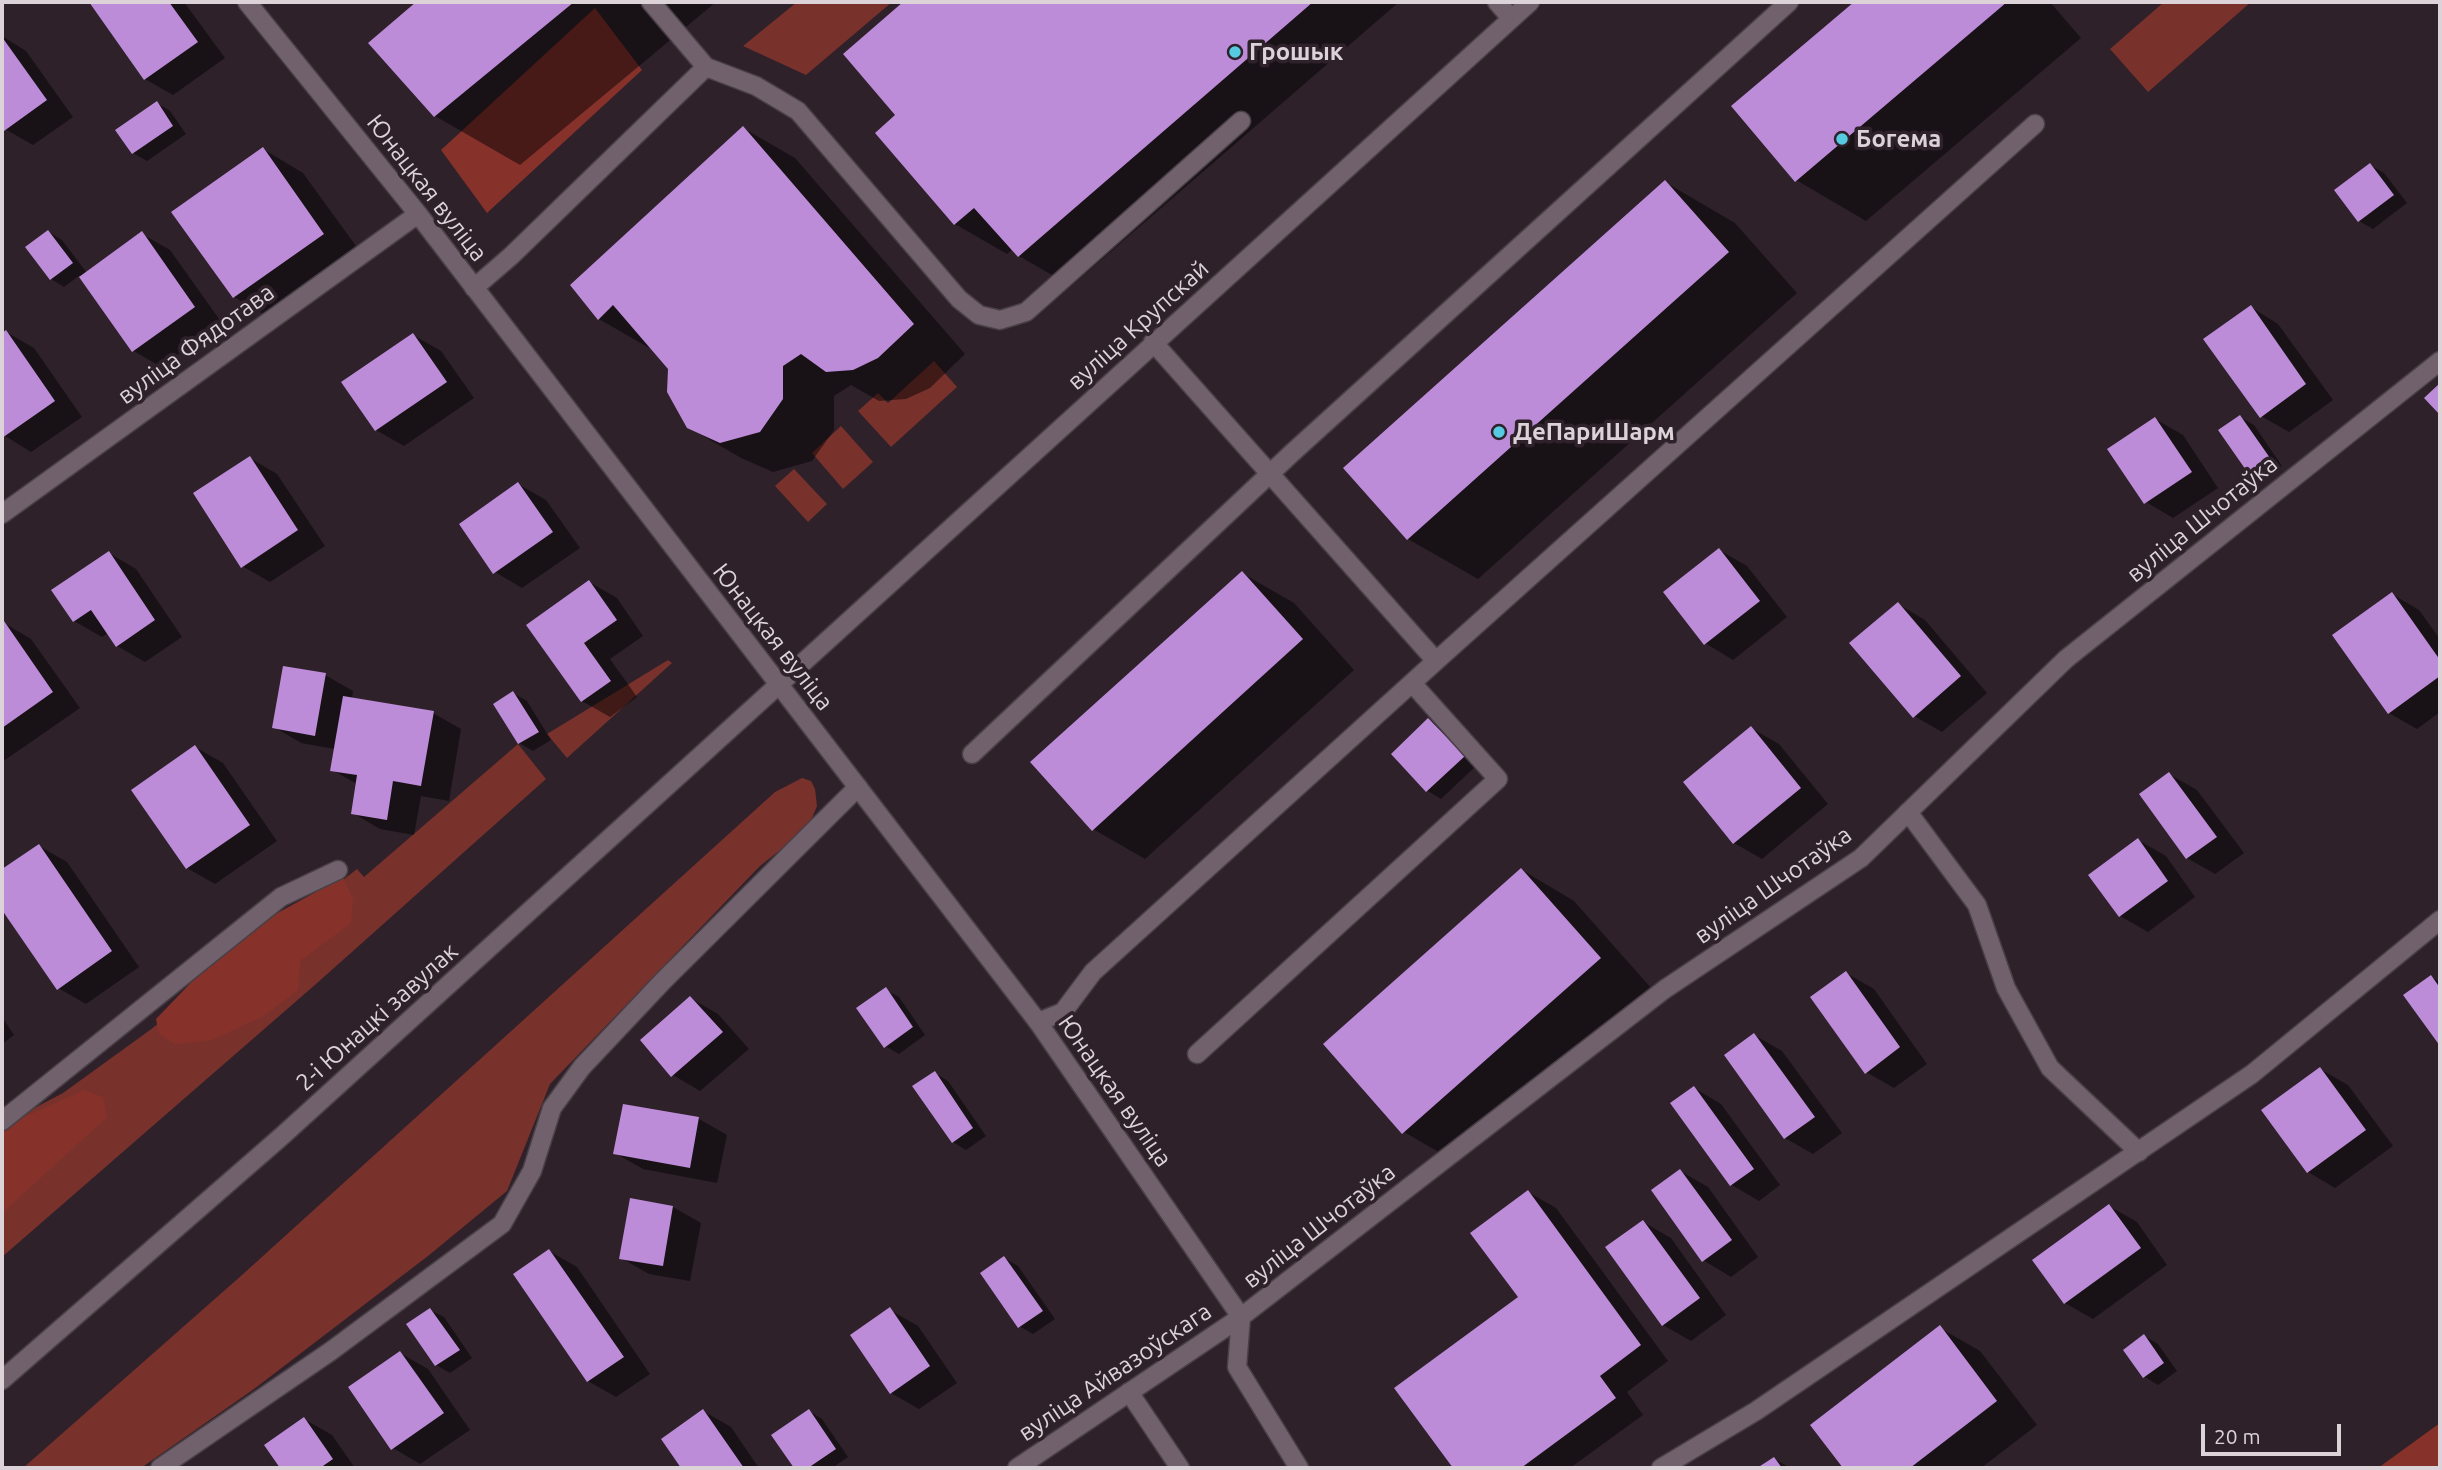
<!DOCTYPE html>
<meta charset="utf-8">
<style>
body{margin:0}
#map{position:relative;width:2442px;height:1470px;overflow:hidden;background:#2e212a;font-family:Ubuntu,sans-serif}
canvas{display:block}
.frame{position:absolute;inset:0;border:4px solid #dcd3d9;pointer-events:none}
.scale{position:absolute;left:2201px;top:1424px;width:140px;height:32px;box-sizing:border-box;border:4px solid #dcd3d9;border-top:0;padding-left:9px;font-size:21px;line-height:24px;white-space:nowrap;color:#dcd3d9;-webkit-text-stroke:5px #2e212a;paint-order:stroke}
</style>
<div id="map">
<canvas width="2442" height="1470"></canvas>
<div class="frame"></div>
<div class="scale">20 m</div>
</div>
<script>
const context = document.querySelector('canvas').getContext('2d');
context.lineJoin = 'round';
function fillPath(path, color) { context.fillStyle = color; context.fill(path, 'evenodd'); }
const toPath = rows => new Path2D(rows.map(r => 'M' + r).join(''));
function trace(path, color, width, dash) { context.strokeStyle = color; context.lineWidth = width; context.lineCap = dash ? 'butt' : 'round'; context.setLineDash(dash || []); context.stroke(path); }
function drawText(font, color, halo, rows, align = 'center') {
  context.font = font + ' Ubuntu,sans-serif'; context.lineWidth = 7; context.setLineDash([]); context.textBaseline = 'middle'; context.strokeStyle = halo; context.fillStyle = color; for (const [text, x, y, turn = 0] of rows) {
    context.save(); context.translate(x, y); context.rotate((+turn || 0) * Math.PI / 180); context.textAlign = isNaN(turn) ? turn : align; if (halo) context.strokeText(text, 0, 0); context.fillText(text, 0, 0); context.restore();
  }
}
const green = toPath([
 [797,2,892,2,806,75,743,46],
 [2164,2,2251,2,2148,92,2110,49],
 [934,361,957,387,891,447,858,411,878,393,888,403],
 [841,426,873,462,843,489,812,453],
 [794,469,827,504,808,522,775,486],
 [668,660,672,663,567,758,547,734],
 [518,744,546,779,316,984,2,1257,2,1125,63,1093,150,1030,357,869,364,877],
 [802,778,811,781,815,789,817,806,808,828,760,866,550,1084,507,1191,428,1256,254,1389,141,1468,23,1468,242,1275,775,792]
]);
const forest = toPath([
 [595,8,642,70,487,213,441,150],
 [343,877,353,899,351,923,300,961,298,990,262,1017,212,1040,175,1044,159,1034,156,1019,204,969,263,921],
 [84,1090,103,1097,107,1117,2,1213,2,1127],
 [2440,1423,2440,1468,2378,1468]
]);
const shadow = toPath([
 [93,2,184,2,225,58,173,95,145,79,92,3],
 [418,2,716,2,520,165,435,116,371,44],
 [906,2,1399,2,1071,286,1019,256,1013,249,1007,254,955,224,877,133,897,115,845,55],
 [1856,2,2050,2,2081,38,1866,221,1796,180,1733,106],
 [2,36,26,51,73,117,33,145,5,129,2,125],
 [157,103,170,111,186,134,147,161,133,153],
 [743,128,795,158,965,354,930,388,906,399,879,401,851,385,834,396,834,430,812,461,773,472,741,458,688,427,669,369,651,349,599,319,572,285],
 [263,149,303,173,364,257,275,321,234,297,174,212],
 [2370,165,2384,173,2407,203,2373,229,2359,221],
 [1665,182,1735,223,1797,293,1478,579,1408,539,1345,468],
 [49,232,62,240,87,273,142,234,170,250,222,323,161,367,134,351,80,275,64,287,51,279],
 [2251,307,2278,324,2333,400,2289,432,2261,416],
 [6,332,34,348,82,417,31,452,2,434,2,335],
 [413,335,441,351,474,398,404,446,376,430,343,383],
 [2240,417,2254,425,2282,466,2263,479,2249,471],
 [2155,419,2183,435,2218,488,2173,518,2146,502],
 [250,458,277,474,325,546,270,582,242,566],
 [518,484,546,500,580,548,522,588,495,572],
 [1719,550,1747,566,1787,617,1733,660,1705,643],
 [109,553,136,569,182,637,145,662,117,646,108,633,102,637,74,621],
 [1242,573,1294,603,1354,670,1145,859,1093,829],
 [589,582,617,598,643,636,610,659,637,697,610,717,582,701,528,626],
 [2392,594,2419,610,2440,639,2440,712,2417,729,2389,713],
 [1898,604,1925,620,1987,693,1942,732,1914,716],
 [4,623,31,639,80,708,5,760,2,758,2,625],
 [325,675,353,691,352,699,433,713,461,729,449,801,421,796,414,835,380,829,353,813,357,784,332,770,335,749,301,743,274,727],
 [513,693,527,701,551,740,533,751,519,743],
 [1429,720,1442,728,1477,765,1441,799,1428,791,1393,754],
 [1751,728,1779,744,1828,804,1762,859,1734,843,1685,783],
 [195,747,223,763,277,841,215,884,187,868],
 [2169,774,2197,790,2244,853,2215,874,2187,858],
 [2138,840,2166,856,2195,897,2148,932,2120,916],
 [39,846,67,862,139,967,86,1004,58,988,2,907,2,872],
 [1522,870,1574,901,1652,989,1456,1162,1404,1132],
 [1846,973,1874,989,1927,1064,1894,1088,1866,1072],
 [2431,977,2440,982,2440,1042,2406,995],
 [886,990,899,997,925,1035,899,1054,885,1046],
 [690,998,718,1014,749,1049,700,1091,673,1075],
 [2,1017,14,1035,2,1044],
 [1754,1035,1782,1051,1842,1133,1813,1154,1785,1138],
 [2320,1069,2348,1085,2393,1146,2335,1188,2308,1172],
 [935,1073,948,1081,986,1136,966,1150,953,1142],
 [1694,1088,1721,1104,1780,1185,1759,1201,1732,1185],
 [624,1106,699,1119,727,1135,717,1183,643,1169,615,1153],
 [1680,1171,1708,1187,1758,1257,1731,1277,1703,1260],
 [1528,1192,1556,1208,1668,1361,1627,1392,1643,1415,1570,1468,1455,1468,1397,1389,1520,1298],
 [632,1200,673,1207,701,1223,690,1281,649,1274,621,1258],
 [2109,1206,2137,1222,2167,1265,2093,1319,2065,1303],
 [1643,1222,1671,1238,1726,1315,1691,1341,1663,1325],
 [549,1251,577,1267,650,1374,616,1397,588,1381],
 [1004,1258,1018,1266,1055,1319,1033,1334,1019,1326],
 [430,1310,444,1317,472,1358,450,1373,436,1365],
 [890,1310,918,1326,957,1383,919,1409,891,1393],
 [1940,1328,1980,1351,2037,1425,1981,1468,1845,1468,1812,1425],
 [2144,1336,2158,1344,2177,1371,2158,1385,2145,1377],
 [400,1353,428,1369,470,1430,420,1464,393,1448],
 [703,1411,731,1427,759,1468,683,1468,663,1439],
 [809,1411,822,1419,848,1457,832,1468,797,1468,774,1435],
 [304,1419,332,1435,355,1468,282,1468,266,1445],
 [1775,1459,1790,1468,1761,1468]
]);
const building = toPath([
 [89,2,169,2,198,42,144,80],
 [416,2,574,2,434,117,368,43],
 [903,2,1313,2,1018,257,974,208,954,225,875,133,895,115,843,54],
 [1854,2,2007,2,1795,182,1731,106],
 [2,37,47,100,4,131,2,128],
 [157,101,173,126,132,154,115,130],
 [743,126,914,324,878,358,853,370,826,372,801,354,783,366,783,399,760,432,720,443,687,428,667,392,668,369,613,305,598,320,570,285],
 [263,147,324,234,233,298,171,212],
 [2370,163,2394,195,2358,222,2334,190],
 [1665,180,1729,252,1407,540,1343,468],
 [48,230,73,263,50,280,25,247],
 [142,231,195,307,132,352,79,277],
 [2251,305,2306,384,2260,418,2203,339],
 [6,330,55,401,2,438,2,333],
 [413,333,447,382,375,431,341,382],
 [2440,383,2440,415,2424,398],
 [2240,415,2270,458,2248,473,2218,430],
 [2155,417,2192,472,2144,504,2107,449],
 [250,456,298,530,241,568,193,493],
 [518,482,553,532,493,574,459,524],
 [1719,548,1760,601,1704,645,1663,592],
 [109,551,155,620,116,647,91,610,73,622,51,590],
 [1242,571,1303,639,1092,831,1030,762],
 [589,580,617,620,584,643,611,681,581,702,526,625],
 [2392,592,2440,660,2440,676,2388,714,2332,635],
 [1898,602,1961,676,1913,718,1849,643],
 [4,621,53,692,2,728,2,623],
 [283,666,326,673,315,736,272,728],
 [513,691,539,732,518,744,493,704],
 [343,696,434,711,421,786,393,781,387,820,351,814,357,775,330,771],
 [1428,718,1465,756,1426,792,1391,754],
 [1751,726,1801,788,1733,844,1683,782],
 [195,745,250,825,186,869,131,790],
 [2169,772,2217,837,2186,859,2139,794],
 [2138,838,2168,881,2119,917,2088,875],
 [39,844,112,951,57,990,2,910,2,869],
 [1521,868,1601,958,1402,1134,1323,1044],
 [1846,971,1900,1047,1865,1074,1810,997],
 [2431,975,2440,988,2440,1046,2403,995],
 [886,987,913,1027,884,1048,856,1008],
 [690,996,723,1032,671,1077,640,1040],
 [1754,1033,1815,1117,1784,1139,1724,1055],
 [2320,1067,2366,1130,2307,1173,2261,1110],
 [935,1071,973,1128,952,1143,912,1086],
 [1694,1086,1754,1169,1730,1186,1670,1103],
 [623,1104,699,1117,690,1168,613,1154],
 [1680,1169,1732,1240,1702,1262,1651,1190],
 [1528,1190,1641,1345,1600,1376,1616,1398,1521,1468,1453,1468,1394,1388,1518,1297,1470,1233],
 [630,1198,673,1206,663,1266,619,1259],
 [2109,1204,2141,1248,2064,1304,2032,1260],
 [1643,1220,1700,1298,1662,1326,1605,1247],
 [549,1249,624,1357,587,1382,513,1274],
 [1004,1256,1043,1311,1018,1328,980,1273],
 [890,1307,930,1366,890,1394,850,1335],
 [430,1308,460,1350,435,1366,406,1324],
 [1940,1325,1997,1401,1910,1468,1843,1468,1810,1425],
 [2144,1334,2164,1363,2143,1378,2123,1350],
 [400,1351,444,1413,391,1450,348,1387],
 [703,1409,744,1468,681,1468,661,1439],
 [809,1409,836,1449,808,1468,794,1468,771,1435],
 [304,1417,333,1459,320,1468,280,1468,264,1445],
 [1774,1457,1782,1468,1757,1468]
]);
const lane = toPath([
 [1497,2,1511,18],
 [706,67,756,86,798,111,959,299,979,315,1000,320,1026,312,1241,121],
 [474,288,511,256,706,67,651,2],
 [1153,342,1436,661,2035,124],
 [972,754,1292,453,1789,2],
 [1908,812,1977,905,2006,988,2050,1068,2139,1152],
 [1038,1022,1063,1012,1093,972,1436,661],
 [1197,1054,1498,779,1412,683],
 [2,1121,281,897,338,870],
 [1241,1317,1237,1367,1299,1468],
 [1129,1392,1180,1468],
 [160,1468,331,1351,502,1224,532,1171,552,1108,582,1067,663,981,858,787]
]);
const street = toPath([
 [247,2,418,214,1038,1022,1241,1317],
 [2,514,418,214],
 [1017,1468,1241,1317,1665,989,1861,858,2066,659,2440,361],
 [1661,1468,1756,1411,2252,1074,2440,920]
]);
const secondary = toPath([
 [2,1380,282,1136,1530,2]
]);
const markers = [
 [1235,52,7,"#55cae0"],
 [1842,139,7,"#55cae0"],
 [1499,432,7,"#55cae0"]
];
const poiNames = [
 ["Грошык",1249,52],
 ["Богема",1856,139],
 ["ДеПариШарм",1513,432]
];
const streetNames = [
 ["Юнацкая вуліца",427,188,52],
 ["вуліца Крупскай",1138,325,-42],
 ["вуліца Фядотава",196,344,-36],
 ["вуліца Шчотаўка",2202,519,-39],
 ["Юнацкая вуліца",773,637,52],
 ["вуліца Шчотаўка",1773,885,-35],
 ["2-і Юнацкі завулак",377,1017,-42],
 ["Юнацкая вуліца",1115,1091,55],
 ["вуліца Шчотаўка",1319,1226,-38],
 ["вуліца Айвазоўскага",1115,1372,-34]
];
fillPath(green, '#79312c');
fillPath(forest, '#87312b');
fillPath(shadow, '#0007');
fillPath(building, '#bc8cd9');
trace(lane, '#493f46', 21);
trace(street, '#493f46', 21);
trace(secondary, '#493f46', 21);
trace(lane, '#70616c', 18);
trace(street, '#70616c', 18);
trace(secondary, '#70616c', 18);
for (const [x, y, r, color] of markers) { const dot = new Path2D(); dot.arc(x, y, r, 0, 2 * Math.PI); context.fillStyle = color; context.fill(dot); trace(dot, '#2e212a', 2.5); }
drawText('bold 24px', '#dcd3d9', '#2e212a', poiNames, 'left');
drawText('24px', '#dcd3d9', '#2e212a', streetNames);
</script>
